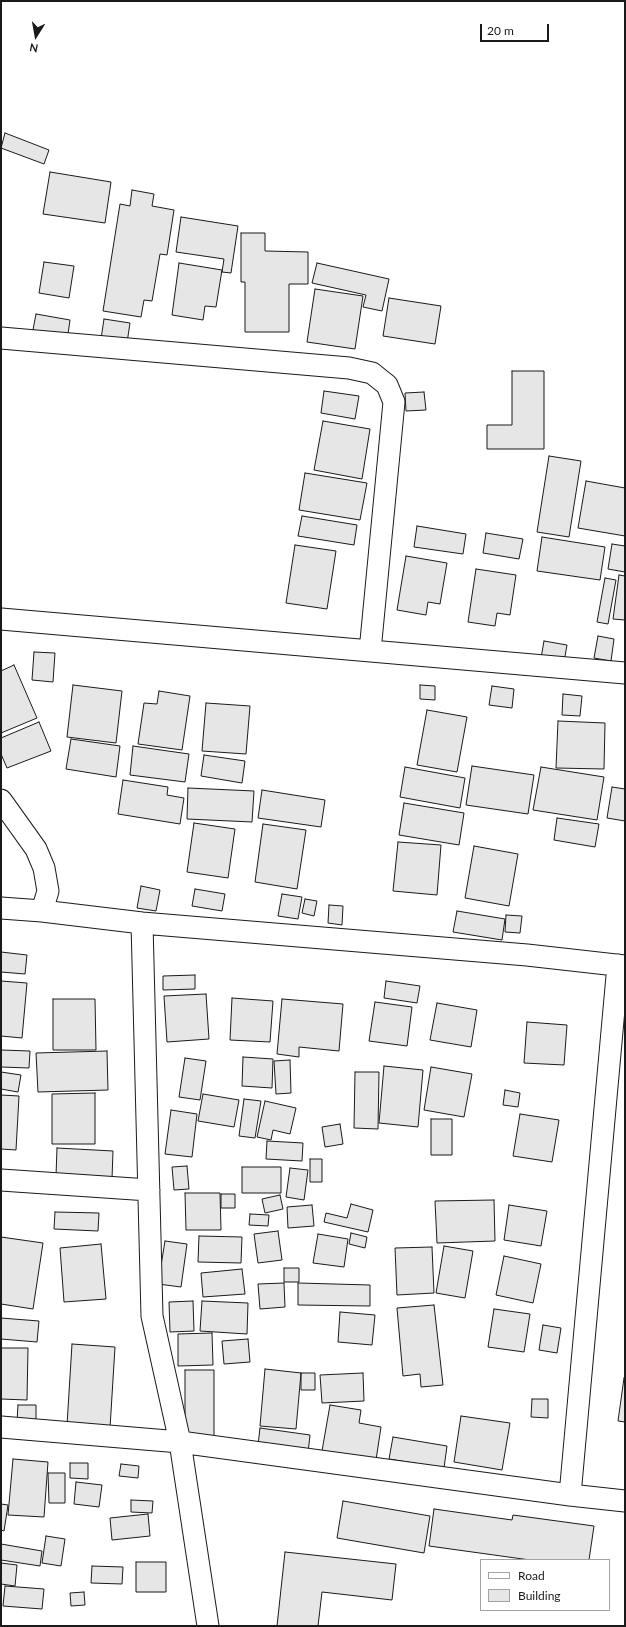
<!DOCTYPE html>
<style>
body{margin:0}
#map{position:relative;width:626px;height:1627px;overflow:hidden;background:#fff;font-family:Lato,sans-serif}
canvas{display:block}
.frame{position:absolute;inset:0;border:2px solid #1a1a1a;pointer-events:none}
.legend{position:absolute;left:480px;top:1559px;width:130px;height:52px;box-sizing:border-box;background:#fff;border:1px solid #a3a3a3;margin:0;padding:5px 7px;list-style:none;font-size:12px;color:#1a1a1a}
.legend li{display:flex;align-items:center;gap:8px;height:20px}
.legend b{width:20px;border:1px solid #a3a3a3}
.north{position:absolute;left:16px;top:16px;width:40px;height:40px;-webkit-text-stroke:3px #fff;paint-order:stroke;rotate:191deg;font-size:11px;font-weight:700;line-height:16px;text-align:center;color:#1a1a1a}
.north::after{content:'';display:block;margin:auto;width:14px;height:18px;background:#1a1a1a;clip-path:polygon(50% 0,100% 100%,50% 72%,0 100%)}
.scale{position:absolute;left:480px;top:24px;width:69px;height:18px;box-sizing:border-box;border:2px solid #1a1a1a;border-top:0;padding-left:5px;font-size:12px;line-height:14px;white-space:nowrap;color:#1a1a1a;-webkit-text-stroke:3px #fff;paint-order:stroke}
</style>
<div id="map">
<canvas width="626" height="1627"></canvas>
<div class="frame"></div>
<ul class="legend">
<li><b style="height:5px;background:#fff"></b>Road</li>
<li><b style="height:11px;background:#e6e6e6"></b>Building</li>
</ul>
<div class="north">N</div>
<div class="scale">20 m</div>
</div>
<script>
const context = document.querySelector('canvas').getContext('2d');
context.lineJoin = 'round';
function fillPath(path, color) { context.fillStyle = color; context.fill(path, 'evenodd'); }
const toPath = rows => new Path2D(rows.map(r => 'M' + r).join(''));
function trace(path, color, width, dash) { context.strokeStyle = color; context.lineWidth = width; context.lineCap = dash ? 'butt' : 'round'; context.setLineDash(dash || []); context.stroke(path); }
const building = toPath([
 [5,133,49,150,44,164,1,148,5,133],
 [50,172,111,182,105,223,43,214,50,172],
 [132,190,154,194,152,206,174,210,167,255,160,254,152,301,144,300,141,317,103,311,120,204,130,206,132,190],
 [181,217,238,226,231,273,222,272,224,259,176,252,181,217],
 [241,233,265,233,265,251,308,252,308,284,289,284,289,332,245,332,245,282,241,282,241,233],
 [44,262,74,266,69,298,39,293,44,262],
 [179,263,222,270,216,307,205,306,203,320,172,315,179,263],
 [317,263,389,279,382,311,363,307,366,295,312,283,317,263],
 [315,289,363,296,355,349,307,342,315,289],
 [389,298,441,306,435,344,383,336,389,298],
 [36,314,70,320,67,341,32,335,36,314],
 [104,319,130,323,127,343,101,339,104,319],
 [512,371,544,371,544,449,487,449,487,425,512,425,512,371],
 [324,391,359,396,355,419,321,413,324,391],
 [424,392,426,410,406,411,405,393,424,392],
 [323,421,370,429,362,479,314,470,323,421],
 [549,456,581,461,569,537,537,532,549,456],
 [305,473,367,483,360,520,299,510,305,473],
 [586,481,625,488,625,536,578,528,586,481],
 [302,516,357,525,354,545,298,536,302,516],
 [417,526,466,534,463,554,414,547,417,526],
 [486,533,523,539,519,559,483,553,486,533],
 [542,537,605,547,600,580,537,571,542,537],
 [612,544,625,546,625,572,608,569,612,544],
 [295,545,336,551,327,609,286,603,295,545],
 [406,556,447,563,440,604,428,602,426,615,397,610,406,556],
 [476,569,516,575,510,615,497,613,495,626,468,622,476,569],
 [619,575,625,576,625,620,613,619,619,575],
 [605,578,616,580,608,624,597,622,605,578],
 [598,636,614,639,611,661,594,658,598,636],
 [544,641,567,645,564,662,541,658,544,641],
 [34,652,55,653,53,682,32,680,34,652],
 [14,665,37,718,1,733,1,671,14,665],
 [73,685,122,691,116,743,67,737,73,685],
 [420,685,435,686,435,700,420,699,420,685],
 [492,686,514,689,512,708,489,705,492,686],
 [159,691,190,696,182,750,138,744,144,703,157,704,159,691],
 [563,694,582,696,580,716,562,715,563,694],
 [206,703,250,706,246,754,202,751,206,703],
 [427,710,467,717,457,772,417,765,427,710],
 [558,721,605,723,604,769,556,768,558,721],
 [39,722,51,751,7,768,1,754,1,738,39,722],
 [71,739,120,746,116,777,66,769,71,739],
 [133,746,189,754,185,782,130,775,133,746],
 [204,755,245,761,242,783,201,776,204,755],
 [472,766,534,775,528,814,466,805,472,766],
 [405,767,465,778,460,808,400,797,405,767],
 [541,767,604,777,597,820,533,810,541,767],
 [123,780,168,787,167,795,184,798,180,824,118,814,123,780],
 [612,787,625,789,625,821,607,818,612,787],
 [188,788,254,791,252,822,187,819,188,788],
 [262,790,325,800,321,827,258,818,262,790],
 [404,803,464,813,459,845,399,835,404,803],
 [557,818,599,824,595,847,554,840,557,818],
 [194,823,235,829,228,878,187,872,194,823],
 [263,824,306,830,297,889,255,882,263,824],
 [398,842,441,845,437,895,393,891,398,842],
 [474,846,518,854,509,906,465,898,474,846],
 [141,886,160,890,156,911,137,908,141,886],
 [195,889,225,894,222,911,192,906,195,889],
 [282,894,302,897,298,919,278,916,282,894],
 [305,899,317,901,314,916,302,913,305,899],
 [329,905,343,906,342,925,328,923,329,905],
 [457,911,505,919,502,940,453,932,457,911],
 [506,915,522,916,520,933,505,932,506,915],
 [1,952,27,955,25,974,1,972,1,952],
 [195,975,195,989,163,990,163,976,195,975],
 [1,981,27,983,22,1038,1,1036,1,981],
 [386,981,420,986,417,1003,384,998,386,981],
 [206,994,209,1039,167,1042,164,996,206,994],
 [232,998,273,1001,270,1042,230,1040,232,998],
 [53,999,95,999,96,1050,53,1050,53,999],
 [282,999,343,1004,339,1051,299,1047,299,1057,277,1054,282,999],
 [375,1002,412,1007,407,1046,369,1041,375,1002],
 [437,1003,477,1010,471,1047,430,1040,437,1003],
 [527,1022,567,1025,564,1065,524,1063,527,1022],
 [1,1050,30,1051,29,1068,1,1067,1,1050],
 [107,1051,108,1090,38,1092,36,1053,107,1051],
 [243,1057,273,1059,272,1088,242,1086,243,1057],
 [185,1058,206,1061,200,1100,179,1097,185,1058],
 [290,1060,291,1093,276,1094,274,1061,290,1060],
 [384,1066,423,1070,418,1127,379,1123,384,1066],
 [431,1067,472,1074,464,1117,424,1110,431,1067],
 [1,1072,21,1075,18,1092,1,1089,1,1072],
 [355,1072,379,1072,378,1129,354,1128,355,1072],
 [505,1090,520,1093,518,1107,503,1105,505,1090],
 [95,1093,95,1144,52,1144,52,1094,95,1093],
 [203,1094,239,1100,234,1127,198,1121,203,1094],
 [1,1095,19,1096,16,1150,1,1149,1,1095],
 [244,1099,261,1101,255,1138,239,1136,244,1099],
 [265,1101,296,1108,290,1134,273,1130,271,1140,257,1137,265,1101],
 [171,1110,197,1114,192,1157,165,1154,171,1110],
 [520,1114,559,1120,552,1162,513,1156,520,1114],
 [431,1119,452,1119,452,1155,431,1155,431,1119],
 [340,1124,343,1144,325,1147,322,1127,340,1124],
 [267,1141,303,1143,302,1161,266,1159,267,1141],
 [57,1148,113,1151,112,1179,56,1176,57,1148],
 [310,1159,322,1159,322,1182,310,1182,310,1159],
 [187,1166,189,1189,174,1190,172,1167,187,1166],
 [242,1167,281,1167,281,1193,242,1193,242,1167],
 [290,1168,308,1170,304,1200,286,1197,290,1168],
 [185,1193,220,1193,221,1230,186,1230,185,1193],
 [221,1194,235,1194,235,1208,221,1208,221,1194],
 [280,1195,283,1209,265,1213,262,1199,280,1195],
 [494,1200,495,1241,437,1243,435,1201,494,1200],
 [351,1204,373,1210,368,1232,324,1222,326,1213,347,1218,351,1204],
 [312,1205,314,1226,288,1228,287,1207,312,1205],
 [509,1205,547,1211,541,1246,504,1240,509,1205],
 [55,1212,99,1213,98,1231,54,1229,55,1212],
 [250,1214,269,1215,268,1226,249,1225,250,1214],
 [278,1231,282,1260,258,1263,254,1234,278,1231],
 [351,1233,367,1237,365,1248,349,1244,351,1233],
 [318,1234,348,1239,344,1267,313,1263,318,1234],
 [199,1236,242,1237,241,1263,198,1262,199,1236],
 [1,1237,43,1243,33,1309,1,1304,1,1237],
 [165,1241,187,1244,181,1287,158,1284,165,1241],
 [101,1244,106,1299,64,1302,60,1248,101,1244],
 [444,1246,473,1251,465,1298,436,1293,444,1246],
 [432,1247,434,1293,397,1295,395,1248,432,1247],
 [504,1256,541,1264,533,1303,496,1295,504,1256],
 [284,1268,299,1268,299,1282,284,1282,284,1268],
 [242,1269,245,1294,203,1297,201,1273,242,1269],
 [284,1283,285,1307,260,1309,258,1284,284,1283],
 [298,1283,370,1285,370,1306,298,1305,298,1283],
 [193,1301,194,1331,170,1332,169,1302,193,1301],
 [202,1301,248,1303,247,1334,200,1331,202,1301],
 [434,1305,443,1385,421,1387,420,1374,403,1376,397,1308,434,1305],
 [494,1309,530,1314,524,1352,488,1347,494,1309],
 [340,1312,375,1315,372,1345,338,1342,340,1312],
 [1,1318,39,1321,37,1342,1,1339,1,1318],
 [543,1325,561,1328,557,1353,539,1350,543,1325],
 [212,1333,213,1365,178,1366,178,1334,212,1333],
 [248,1339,250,1362,224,1364,222,1341,248,1339],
 [72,1344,115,1347,110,1428,67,1425,72,1344],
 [1,1348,28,1348,27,1400,1,1399,1,1348],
 [265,1369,301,1373,296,1429,260,1426,265,1369],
 [185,1370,214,1370,214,1442,185,1441,185,1370],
 [301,1373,315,1373,315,1390,301,1390,301,1373],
 [363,1373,364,1401,322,1403,320,1375,363,1373],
 [624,1378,625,1379,625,1422,618,1421,624,1378],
 [532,1399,548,1399,548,1418,531,1417,532,1399],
 [18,1405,36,1405,36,1423,17,1422,18,1405],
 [330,1405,361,1410,359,1423,381,1427,376,1460,322,1451,330,1405],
 [461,1416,510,1423,502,1470,454,1462,461,1416],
 [260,1428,310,1435,308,1453,258,1445,260,1428],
 [393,1437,447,1446,444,1468,389,1459,393,1437],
 [13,1459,48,1462,44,1517,8,1515,13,1459],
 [70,1463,88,1463,88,1479,70,1478,70,1463],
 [121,1464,139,1466,138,1478,119,1476,121,1464],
 [48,1473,65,1473,65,1503,49,1503,48,1473],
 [76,1482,102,1485,99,1507,74,1504,76,1482],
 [131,1500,153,1501,152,1513,131,1512,131,1500],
 [343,1501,430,1516,424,1553,337,1538,343,1501],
 [1,1504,8,1505,4,1531,1,1530,1,1504],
 [434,1509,512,1520,513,1515,594,1526,589,1560,530,1560,429,1546,434,1509],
 [148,1514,150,1536,112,1540,110,1518,148,1514],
 [46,1536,65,1539,61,1566,42,1563,46,1536],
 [1,1544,42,1551,40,1566,1,1560,1,1544],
 [285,1552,396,1564,392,1600,322,1592,318,1626,277,1626,285,1552],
 [136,1562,166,1562,166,1592,136,1592,136,1562],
 [1,1563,17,1565,15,1586,1,1584,1,1563],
 [92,1566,123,1567,122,1584,91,1583,92,1566],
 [5,1586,44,1589,42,1609,3,1606,5,1586],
 [84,1592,85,1605,71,1606,70,1593,84,1592]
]);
const minor = toPath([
 [1,338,349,368,372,373,387,385,394,402,370,651],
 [1,619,625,673],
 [1,800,36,849,44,868,48,891,42,911],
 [1,908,42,911,142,923,527,955,625,966],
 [142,923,152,1316,180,1442,208,1626],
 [1,1180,149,1190],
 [1,1427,180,1442,570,1495,625,1501],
 [570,1495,618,965]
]);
fillPath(building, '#e6e6e6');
trace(building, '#1a1a1a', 1);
trace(minor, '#1a1a1a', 23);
trace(minor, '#fff', 21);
</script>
